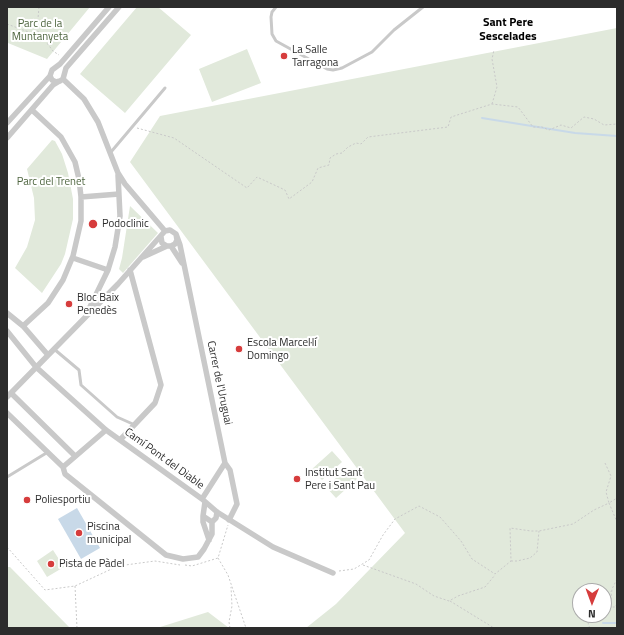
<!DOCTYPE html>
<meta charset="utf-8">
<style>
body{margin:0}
#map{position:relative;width:624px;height:635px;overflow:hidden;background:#fff;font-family:"Titillium Web",sans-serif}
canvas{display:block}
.frame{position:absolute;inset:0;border:8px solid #2c2c2c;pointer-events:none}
.north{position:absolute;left:572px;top:583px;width:40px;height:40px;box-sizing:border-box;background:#fff;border:1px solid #ababab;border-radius:50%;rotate:181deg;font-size:11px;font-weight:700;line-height:16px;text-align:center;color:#2c2c2c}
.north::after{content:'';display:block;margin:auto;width:14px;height:18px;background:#d63c3c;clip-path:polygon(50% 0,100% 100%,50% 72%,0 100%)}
</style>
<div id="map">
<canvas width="624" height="635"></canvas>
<div class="frame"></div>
<div class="north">N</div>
</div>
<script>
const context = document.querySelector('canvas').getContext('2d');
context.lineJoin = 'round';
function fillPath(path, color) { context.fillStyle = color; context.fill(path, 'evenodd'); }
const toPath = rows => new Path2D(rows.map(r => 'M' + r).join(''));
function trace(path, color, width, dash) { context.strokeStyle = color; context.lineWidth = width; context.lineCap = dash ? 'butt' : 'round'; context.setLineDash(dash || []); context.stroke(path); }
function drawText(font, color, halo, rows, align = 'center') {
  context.font = font + ' "Titillium Web",sans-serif'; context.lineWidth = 4; context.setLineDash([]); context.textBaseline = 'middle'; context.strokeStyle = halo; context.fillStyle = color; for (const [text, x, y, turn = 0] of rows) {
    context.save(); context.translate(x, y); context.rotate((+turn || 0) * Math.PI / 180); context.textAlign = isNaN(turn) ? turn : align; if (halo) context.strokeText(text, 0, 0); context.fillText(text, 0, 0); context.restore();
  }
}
const green = toPath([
 [7,7,90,7,47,59,8,43,7,44],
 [137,7,158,7,191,35,125,113,80,74],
 [617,28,617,628,306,628,336,604,405,533,130,162,160,116],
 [580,591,604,591,604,615,580,615],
 [247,49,261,83,212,102,199,69],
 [52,140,55,141,62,154,68,173,73,199,73,219,65,254,61,264,42,293,15,268,27,247,35,220,34,198,27,169],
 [130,206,158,233,123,273,119,269,122,258],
 [332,451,342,462,322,480,312,469],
 [347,468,357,479,336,498,326,487],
 [53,550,64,567,47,577,37,561],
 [7,567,10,567,70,628,7,628],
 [208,612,229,628,157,628]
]);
const water = toPath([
 [77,508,100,548,81,559,58,519]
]);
const stream = toPath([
 [482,118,575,133,617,136],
 [603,623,617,623]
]);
const path = toPath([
 [39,7,37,30,53,51,59,55],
 [7,24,42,37],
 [492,104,497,87,492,59,494,50],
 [137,128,174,138,247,188,257,177,285,190,289,199,312,182,318,168,329,165,330,158,336,154,342,153,348,147,356,143,361,144,368,137,448,127,451,117,492,104,518,107,533,127,542,127,549,130,561,125,571,128,584,117,594,119,604,125,617,124],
 [605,463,611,476,606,492,609,503,617,498],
 [7,547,45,590,75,586,118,566,155,561,180,565],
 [218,558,228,575,246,628],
 [511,561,517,561,530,558,537,552,539,531],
 [185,565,192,566,218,558,228,525],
 [363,565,416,584,434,596,449,601,458,596,485,587,495,575],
 [339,571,354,569,369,560,383,535,395,519,419,506,440,517,461,541,472,559,495,574,511,561,510,528,531,531,539,531,573,524,594,510,609,503,617,522],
 [617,579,612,589,610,607,615,607,617,604],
 [75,586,77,628],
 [450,601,494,628],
 [604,601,607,599,611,591],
 [230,628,229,622,232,606,231,587],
 [590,628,588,624,594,615]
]);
const lane = toPath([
 [276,7,272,12,271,17,272,34,276,41,327,69,333,70,342,68,372,52,394,30,423,7],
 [111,152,165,88],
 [54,349,79,370,81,385,117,417,135,425],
 [7,477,48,452]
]);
const street = toPath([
 [50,76,52,80,56,82,60,81,63,79,66,68,119,7],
 [63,79,84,99,98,122,118,173,125,184,165,231],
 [7,123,50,76,52,70,60,64,109,7],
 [7,138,53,85,58,82],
 [81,197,119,194],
 [176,234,180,245,225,463,202,499],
 [171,246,182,263],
 [143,257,167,246],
 [73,258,108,270],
 [88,311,108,270,115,247,120,216,118,175],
 [7,313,23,326,48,355],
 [23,326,48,303,63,280,73,256,81,221,81,197,79,179,75,162,61,137,32,110],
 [7,331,36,367,106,430,202,499,217,512,273,547,333,573],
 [11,393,75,456],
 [7,397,118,284,165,231,170,230,176,234,177,240,175,244,171,246,167,246,162,243,161,237],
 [7,413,63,467,106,430],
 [120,440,155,403,161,385,130,270],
 [225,463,230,470,237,504,229,520],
 [63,467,65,474,166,555,183,559,198,557,204,549,212,534,212,522],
 [205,502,203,516,212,522,216,518,217,512],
 [203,516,203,522,209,540]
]);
const markers = [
 [284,56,4,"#d63c3c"],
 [93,224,5,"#d63c3c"],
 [69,304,4,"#d63c3c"],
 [239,349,4,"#d63c3c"],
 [297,479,4,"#d63c3c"],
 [27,500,4,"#d63c3c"],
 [79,533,4,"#d63c3c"],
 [51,564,4,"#d63c3c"]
];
const parkNames = [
 ["Parc de la",40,24],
 ["Muntanyeta",40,37],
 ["Parc del Trenet",51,182]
];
const poiNames = [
 ["La Salle",292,50],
 ["Tarragona",292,63],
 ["Podoclinic",102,224],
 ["Bloc Baix",77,298],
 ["Penedès",77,311],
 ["Escola Marcel·lí",247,343],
 ["Domingo",247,356],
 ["Institut Sant",305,473],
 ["Pere i Sant Pau",305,486],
 ["Poliesportiu",35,500],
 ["Piscina",87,527],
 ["municipal",87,540],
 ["Pista de Pàdel",59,564]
];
const streetNames = [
 ["Carrer de l'Uruguai",219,383,78],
 ["Camí Pont del Diable",164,459,36]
];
const neighbourhoodNames = [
 ["Sant Pere",508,23],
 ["Sescelades",508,37]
];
fillPath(green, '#e1e9db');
fillPath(water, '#c8d9e8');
trace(stream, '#c8d9e8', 2);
trace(path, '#c9c9c9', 1, [2, 2]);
trace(lane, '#c9c9c9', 3);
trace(street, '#c9c9c9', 5.5);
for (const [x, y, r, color] of markers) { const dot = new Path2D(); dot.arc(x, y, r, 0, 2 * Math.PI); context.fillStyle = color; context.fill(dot); trace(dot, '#fff', 1.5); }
drawText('11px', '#4d643e', '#fff', parkNames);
drawText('11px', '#2c2c2c', '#fff', poiNames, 'left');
drawText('11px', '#2c2c2c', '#fff', streetNames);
drawText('bold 12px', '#000', '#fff', neighbourhoodNames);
</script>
